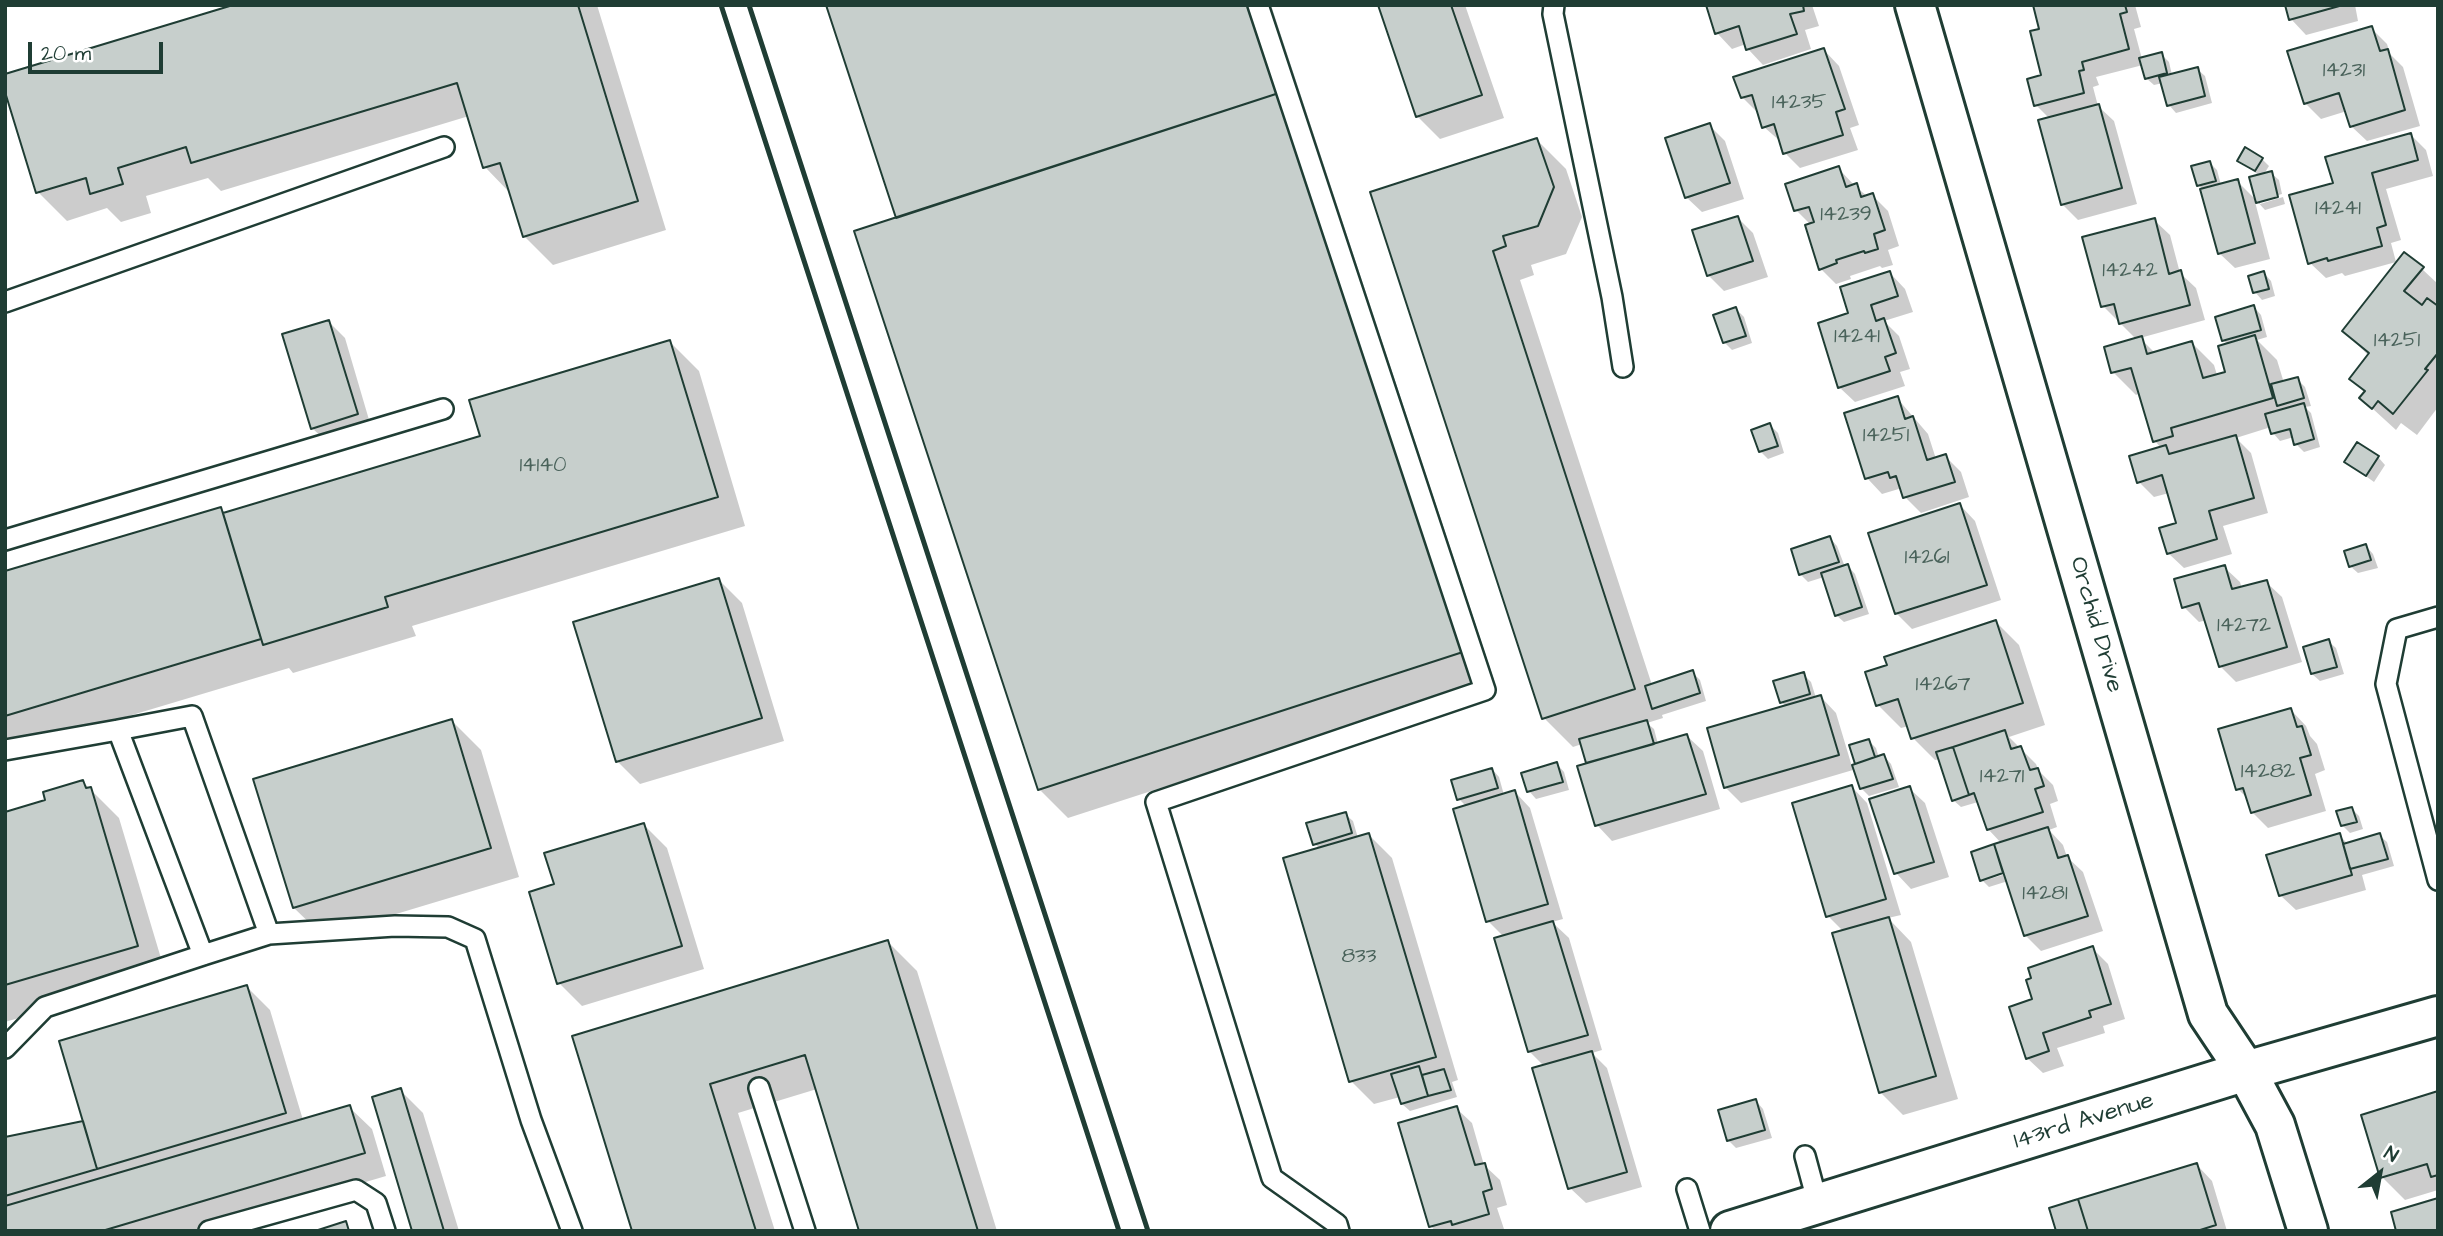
<!DOCTYPE html>
<style>
body{margin:0}
#map{position:relative;width:2443px;height:1236px;overflow:hidden;background:#fff;font-family:"Architects Daughter",sans-serif}
canvas{display:block}
.frame{position:absolute;inset:0;border:7px solid #1f3d34;pointer-events:none}
.north{position:absolute;left:2345px;top:1138px;width:70px;height:70px;-webkit-text-stroke:5px #fff;paint-order:stroke;rotate:31deg;font-size:19px;font-weight:700;line-height:28px;text-align:center;color:#1f3d34}
.north::after{content:'';display:block;margin:auto;width:24px;height:32px;background:#1f3d34;clip-path:polygon(50% 0,100% 100%,50% 72%,0 100%)}
.scale{position:absolute;left:28px;top:42px;width:135px;height:32px;box-sizing:border-box;border:4px solid #1f3d34;border-top:0;padding-left:9px;font-size:21px;line-height:24px;white-space:nowrap;color:#1f3d34;-webkit-text-stroke:5px #fff;paint-order:stroke}
</style>
<div id="map">
<canvas width="2443" height="1236"></canvas>
<div class="frame"></div>
<div class="north">N</div>
<div class="scale">20 m</div>
</div>
<script>
const context = document.querySelector('canvas').getContext('2d');
context.lineJoin = 'round';
function fillPath(path, color) { context.fillStyle = color; context.fill(path, 'evenodd'); }
const toPath = rows => new Path2D(rows.map(r => 'M' + r).join(''));
function trace(path, color, width, dash) { context.strokeStyle = color; context.lineWidth = width; context.lineCap = dash ? 'butt' : 'round'; context.setLineDash(dash || []); context.stroke(path); }
function drawText(font, color, halo, rows, align = 'center') {
  context.font = font + ' "Architects Daughter",sans-serif'; context.lineWidth = 5; context.setLineDash([]); context.textBaseline = 'middle'; context.strokeStyle = halo; context.fillStyle = color; for (const [text, x, y, turn = 0] of rows) {
    context.save(); context.translate(x, y); context.rotate((+turn || 0) * Math.PI / 180); context.textAlign = isNaN(turn) ? turn : align; if (halo) context.strokeText(text, 0, 0); context.fillText(text, 0, 0); context.restore();
  }
}
const shadow = toPath([
 [239,5,597,5,666,230,553,265,524,236,511,194,485,167,469,116,221,191,208,178,146,196,151,213,121,222,107,208,67,221,38,192],
 [827,5,1271,5,1494,680,1068,818,1039,789,898,219],
 [1379,5,1465,5,1504,118,1440,139,1417,116],
 [1708,5,1812,5,1819,26,1805,30,1811,49,1763,65,1748,49,1746,44,1732,49,1717,33],
 [2135,5,2141,27,2134,29,2142,59,2161,54,2169,62,2172,75,2197,69,2205,76,2212,103,2176,113,2169,105,2163,83,2154,85,2146,78,2143,65,2096,77,2099,85,2093,87,2098,106,2114,121,2137,204,2078,220,2062,204,2050,119,2036,105,2044,76,2041,31,2035,6],
 [2287,5,2355,5,2358,21,2306,35,2291,19],
 [2371,28,2387,44,2390,54,2403,67,2420,126,2367,141,2351,126,2347,111,2321,119,2305,103],
 [1824,50,1839,66,1859,125,1850,128,1858,150,1800,168,1785,153,1781,142,1764,127,1758,113,1742,97],
 [1709,125,1725,141,1744,199,1702,212,1686,197],
 [2411,135,2426,150,2433,176,2386,189,2401,240,2391,243,2396,262,2345,276,2342,273,2326,278,2310,263,2335,184],
 [1537,140,1566,169,1582,217,1566,254,1531,265,1534,275,1520,280,1652,685,1692,672,1700,680,1706,701,1662,715,1663,718,1647,723,1654,729,1658,744,1687,736,1703,751,1720,809,1612,841,1597,825,1590,764,1582,744,1573,747,1544,718,1373,193],
 [2262,159,2269,166,2264,174,2271,173,2279,180,2282,194,2260,200,2260,204,2283,197,2285,204,2265,210,2254,198,2270,259,2235,268,2219,253,2202,189,2199,185,2210,163,2217,170,2221,185,2237,181,2257,201,2260,176,2239,161],
 [1838,168,1855,186,1868,197,1872,195,1888,211,1899,246,1888,250,1893,265,1882,268,1880,266,1850,276,1851,279,1836,284,1821,269,1811,225,1796,210],
 [1738,218,1753,233,1768,277,1724,291,1708,275],
 [2154,220,2170,235,2180,273,2196,288,2205,320,2140,338,2155,353,2191,342,2214,365,2217,375,2227,373,2228,345,2223,340,2254,307,2261,315,2267,337,2257,340,2277,360,2284,383,2297,379,2305,387,2311,406,2305,407,2311,413,2320,447,2304,452,2296,444,2294,437,2280,441,2273,433,2271,427,2236,438,2251,453,2268,513,2223,526,2232,554,2184,568,2168,553,2178,524,2169,493,2154,497,2139,482,2161,448,2155,441,2140,393,2136,395,2113,372,2137,340,2103,306],
 [2422,269,2438,284,2438,300,2434,305,2438,309,2438,407,2417,435,2401,423,2396,430,2361,398,2365,393,2351,379,2369,356,2344,331],
 [1890,273,1905,289,1913,312,1884,321,1899,336,1910,369,1900,372,1905,386,1855,402,1839,387,1850,314],
 [2264,273,2271,281,2275,296,2262,300,2255,292],
 [1736,309,1744,317,1752,343,1732,350,1724,342],
 [329,322,345,338,372,430,328,443,312,428],
 [670,342,699,371,745,526,412,626,416,636,293,673,289,668,12,751,5,745,5,573,221,509,226,514,482,437],
 [1897,398,1928,434,1936,459,1945,456,1961,472,1969,497,1921,513,1905,497,1902,488,1882,494,1867,478],
 [1770,425,1778,433,1784,453,1768,459,1760,451],
 [2378,457,2385,465,2374,482,2346,462],
 [1960,505,1975,521,2001,600,1912,629,1896,613],
 [1830,538,1837,546,1845,567,1848,566,1855,574,1869,614,1844,622,1836,615,1824,577,1808,582,1800,574],
 [2366,546,2373,554,2378,568,2358,573,2350,566],
 [2224,567,2240,582,2242,589,2266,582,2282,597,2302,662,2236,682,2220,666,2207,620,2199,622,2184,607],
 [719,580,742,603,784,741,640,784,617,761],
 [1996,622,2019,645,2045,725,2009,737,2036,764,2039,771,2053,785,2058,801,2050,804,2057,827,2049,830,2063,845,2067,857,2083,872,2103,931,2041,951,2025,935,2008,881,1989,887,1982,880,1973,853,2002,844,1988,829,1978,802,1961,807,1953,800,1940,759,1935,760,1913,738,1909,726,1901,728,1878,705],
 [2011,869,2012,872,1983,881,1983,878],
 [2328,641,2336,648,2344,674,2320,681,2312,674],
 [1803,674,1811,682,1816,698,1821,697,1836,713,1853,770,1741,803,1725,787,1787,707,1781,702],
 [2291,710,2306,726,2310,736,2317,744,2325,770,2315,774,2326,811,2268,828,2252,812,2248,799,2238,789],
 [452,721,481,750,519,877,323,936,294,908],
 [1869,741,1876,748,1879,758,1884,756,1891,764,1899,787,1869,796,1862,789,1851,746],
 [1557,764,1564,772,1569,790,1536,799,1529,791],
 [1492,769,1499,777,1504,795,1515,792,1530,808,1563,919,1552,922,1569,938,1602,1050,1592,1053,1607,1068,1642,1187,1586,1203,1570,1188,1544,1066,1529,1051,1504,937,1488,921,1466,806,1459,799],
 [83,782,119,818,166,975,5,1022,5,814,47,801],
 [1852,787,1867,803,1901,915,1888,918,1911,942,1958,1099,1903,1115,1880,1092,1844,932,1828,916],
 [1909,788,1925,803,1949,877,1911,889,1896,873],
 [2352,809,2359,816,2363,829,2350,833,2343,826],
 [1345,814,1353,821,1358,838,1369,835,1392,858,1458,1080,1452,1082,1457,1097,1410,1111,1402,1104,1400,1097,1374,1104,1351,1081,1285,859,1320,849,1315,844],
 [644,825,667,848,704,969,582,1006,559,983,556,886],
 [2339,835,2348,844,2379,835,2387,842,2394,866,2362,875,2366,890,2296,910,2280,895],
 [888,942,917,971,997,1231,861,1231,817,1089,738,1113,775,1231,634,1231,574,1037],
 [2092,948,2108,964,2125,1019,2103,1026,2105,1033,2057,1048,2064,1066,2043,1073,2027,1058,2034,1001],
 [247,987,270,1010,303,1120,349,1107,372,1129,386,1176,200,1231,5,1231,5,1139,85,1122],
 [400,1090,423,1113,459,1231,413,1231],
 [2438,1093,2438,1190,2405,1200,2382,1177],
 [1756,1101,1763,1109,1772,1138,1736,1148,1728,1140],
 [1456,1108,1472,1123,1484,1165,1500,1180,1507,1205,1497,1208,1504,1229,1435,1231,1431,1226],
 [2197,1165,2212,1181,2227,1231,2130,1231]
]);
const building = toPath([
 [233,5,578,5,638,201,523,237,500,163,483,168,457,83,191,163,186,147,118,168,123,184,90,194,86,178,36,193,5,92,5,74,233,5],
 [826,5,1253,5,1282,92,896,218,826,5],
 [1378,5,1451,5,1482,95,1416,117,1378,5],
 [1706,5,1803,5,1804,11,1790,14,1797,34,1746,50,1739,26,1715,34,1706,5],
 [2033,5,2125,5,2127,12,2120,14,2129,49,2082,62,2084,70,2079,71,2084,93,2034,106,2027,79,2041,75,2030,31,2039,29,2033,5],
 [2285,5,2343,5,2289,20,2285,5],
 [2372,26,2380,51,2388,49,2405,110,2350,127,2339,93,2304,104,2287,51,2372,26],
 [1824,48,1845,109,1836,112,1843,135,1783,154,1774,124,1762,128,1752,95,1741,98,1733,77,1824,48],
 [2162,52,2167,73,2145,79,2139,58,2162,52],
 [2198,67,2205,96,2167,106,2159,77,2198,67],
 [1282,92,1466,651,1038,790,854,231,1282,92],
 [2099,104,2122,188,2061,205,2038,120,2099,104],
 [1710,123,1730,183,1685,198,1665,138,1710,123],
 [2411,133,2418,160,2372,173,2386,225,2377,228,2382,246,2328,261,2327,258,2308,264,2289,195,2333,183,2325,157,2411,133],
 [1537,138,1554,187,1538,226,1503,236,1506,246,1493,251,1635,689,1542,719,1370,192,1537,138],
 [2245,147,2263,158,2255,171,2237,161,2245,147],
 [2210,161,2216,181,2197,186,2191,166,2210,161],
 [1839,166,1846,187,1857,183,1861,197,1873,193,1885,230,1874,234,1878,249,1865,253,1864,251,1836,260,1837,263,1819,270,1805,225,1814,222,1809,207,1794,211,1785,184,1839,166],
 [2272,171,2278,197,2256,203,2249,177,2272,171],
 [2238,179,2255,243,2218,254,2200,189,2238,179],
 [1738,216,1753,261,1707,276,1692,230,1738,216],
 [2155,218,2169,274,2181,270,2190,305,2119,324,2114,304,2101,307,2082,237,2155,218],
 [2404,252,2424,267,2404,291,2422,305,2427,298,2438,306,2438,353,2425,369,2428,370,2393,414,2378,401,2372,409,2359,398,2365,391,2349,379,2369,353,2342,331,2404,252],
 [1890,271,1898,296,1871,305,1876,321,1884,318,1896,353,1885,357,1890,371,1838,388,1818,323,1848,313,1840,287,1890,271],
 [2264,271,2269,289,2253,293,2248,276,2264,271],
 [2254,305,2261,330,2222,341,2215,317,2254,305],
 [1736,307,1746,336,1723,343,1713,315,1736,307],
 [329,320,358,414,311,429,282,334,329,320],
 [2255,335,2273,398,2171,428,2173,436,2153,442,2131,368,2111,373,2104,347,2142,336,2147,354,2192,341,2203,378,2225,372,2218,346,2255,335],
 [670,340,718,497,385,597,388,607,263,645,223,513,480,436,469,400,670,340],
 [2298,377,2304,398,2277,406,2271,384,2298,377],
 [1898,396,1905,419,1913,416,1927,460,1946,454,1955,482,1903,498,1896,476,1890,478,1888,472,1865,479,1844,413,1898,396],
 [2304,403,2314,439,2294,445,2290,429,2271,434,2265,414,2304,403],
 [1770,423,1778,446,1759,452,1751,430,1770,423],
 [2236,435,2254,498,2209,511,2217,539,2167,554,2159,528,2176,523,2162,475,2137,483,2129,456,2166,445,2169,454,2236,435],
 [2357,442,2379,456,2366,476,2344,462,2357,442],
 [1960,503,1987,585,1895,614,1868,533,1960,503],
 [221,507,261,639,5,716,5,571,221,507],
 [1830,536,1839,562,1799,575,1791,549,1830,536],
 [2366,544,2371,560,2349,567,2344,551,2366,544],
 [1848,564,1862,607,1835,616,1821,573,1848,564],
 [2225,565,2232,589,2267,580,2287,647,2219,667,2199,603,2182,608,2174,579,2225,565],
 [719,578,762,718,616,762,573,622,719,578],
 [1996,620,2023,703,1911,739,1898,699,1876,706,1865,672,1887,665,1884,657,1996,620],
 [2329,639,2337,667,2311,674,2303,647,2329,639],
 [1693,670,1700,693,1652,709,1645,686,1693,670],
 [1804,672,1810,694,1780,703,1773,681,1804,672],
 [1821,695,1839,755,1724,788,1707,728,1821,695],
 [2291,708,2297,727,2302,726,2311,755,2300,758,2311,795,2251,813,2243,788,2236,790,2218,729,2291,708],
 [452,719,491,848,293,908,253,779,452,719],
 [1647,720,1654,744,1586,763,1579,739,1647,720],
 [2005,730,2011,749,2021,746,2030,770,2038,768,2044,786,2035,789,2043,812,1987,830,1974,793,1969,795,1953,747,2005,730],
 [1687,734,1706,794,1595,826,1577,766,1687,734],
 [1869,739,1875,757,1855,764,1849,745,1869,739],
 [1953,747,1969,795,1952,801,1936,752,1953,747],
 [1884,754,1893,779,1860,789,1852,765,1884,754],
 [1557,762,1563,782,1527,792,1521,773,1557,762],
 [1492,768,1498,788,1457,800,1451,780,1492,768],
 [83,780,86,788,91,787,138,946,5,985,5,812,45,800,43,792,83,780],
 [1852,785,1886,899,1826,917,1792,803,1852,785],
 [1910,786,1934,862,1894,874,1869,799,1910,786],
 [1515,790,1548,904,1486,922,1453,809,1515,790],
 [2352,807,2357,822,2341,826,2336,811,2352,807],
 [1346,812,1352,833,1313,845,1306,823,1346,812],
 [644,823,682,946,557,984,529,892,554,884,544,853,644,823],
 [2048,827,2058,858,2068,855,2088,916,2024,936,1994,844,2048,827],
 [1369,833,1436,1057,1349,1082,1283,858,1369,833],
 [2340,833,2352,875,2279,896,2266,855,2340,833],
 [2380,833,2388,859,2350,869,2343,844,2380,833],
 [1994,844,2003,873,1980,881,1971,852,1994,844],
 [1889,917,1936,1076,1879,1093,1832,933,1889,917],
 [1553,921,1588,1035,1528,1052,1494,938,1553,921],
 [888,940,978,1231,859,1231,805,1055,710,1084,756,1231,632,1231,572,1036,888,940],
 [2093,946,2111,1004,2089,1011,2091,1017,2043,1033,2049,1051,2026,1059,2009,1007,2032,999,2026,980,2031,978,2028,968,2093,946],
 [247,985,286,1113,97,1169,59,1041,247,985],
 [1592,1051,1627,1172,1568,1189,1532,1068,1592,1051],
 [1419,1066,1428,1096,1401,1104,1391,1074,1419,1066],
 [1444,1069,1451,1090,1428,1096,1422,1075,1444,1069],
 [401,1088,444,1231,412,1231,372,1097,401,1088],
 [2438,1091,2438,1175,2431,1177,2427,1164,2380,1178,2361,1115,2438,1091],
 [1756,1099,1765,1130,1727,1141,1718,1110,1756,1099],
 [350,1105,365,1153,102,1231,5,1231,5,1206,350,1105],
 [1457,1106,1475,1165,1485,1163,1492,1189,1483,1192,1489,1214,1452,1225,1451,1221,1429,1227,1398,1123,1457,1106],
 [83,1121,97,1169,5,1196,5,1137,83,1121],
 [2197,1163,2216,1225,2197,1231,2088,1231,2078,1199,2197,1163],
 [2438,1198,2438,1231,2396,1231,2391,1212,2438,1198],
 [2078,1199,2088,1231,2056,1231,2049,1208,2078,1199],
 [346,1221,349,1231,315,1231,346,1221]
]);
const lane = toPath([
 [1258,5,1485,690,1156,802,1272,1178,1337,1224,1339,1231],
 [1554,5,1553,14,1612,297,1623,367],
 [5,302,444,147],
 [5,540,443,409],
 [2438,617,2397,629,2386,684,2438,880],
 [118,730,192,716,269,934,203,955],
 [5,750,118,730,203,955,45,1007,5,1048],
 [269,934,395,926,448,927,475,939,531,1120,572,1231],
 [759,1088,805,1231],
 [1805,1156,1818,1204],
 [1687,1189,1700,1231],
 [209,1231,356,1190,376,1203,385,1231]
]);
const street = toPath([
 [1915,5,2208,1014,2246,1071,2275,1125,2308,1231]
]);
const secondary = toPath([
 [1730,1231,2246,1071,2438,1016]
]);
const rail = toPath([
 [721,5,1119,1231],
 [749,5,1148,1231]
]);
const numberNames = [
 ["14231",2344,72],
 ["14235",1799,104],
 ["14241",2338,210],
 ["14239",1846,216],
 ["14242",2130,272],
 ["14241",1857,338],
 ["14251",2397,342],
 ["14251",1886,437],
 ["14140",543,467],
 ["14261",1927,559],
 ["14272",2244,627],
 ["14267",1943,686],
 ["14282",2268,773],
 ["14271",2002,778],
 ["14281",2045,895],
 ["833",1359,958]
];
const streetNames = [
 ["Orchid Drive",2095,625,74],
 ["143rd Avenue",2084,1122,-17]
];
fillPath(shadow, '#0003');
fillPath(building, '#c7cfcc');
trace(building, '#1f3d34', 2);
trace(lane, '#1f3d34', 24);
trace(street, '#1f3d34', 44);
trace(secondary, '#1f3d34', 44);
trace(lane, '#fff', 19);
trace(street, '#fff', 38);
trace(secondary, '#fff', 38);
trace(rail, '#1f3d34', 5);
drawText('21px', '#49625a', null, numberNames);
drawText('24px', '#1f3d34', '#fff', streetNames);
</script>
